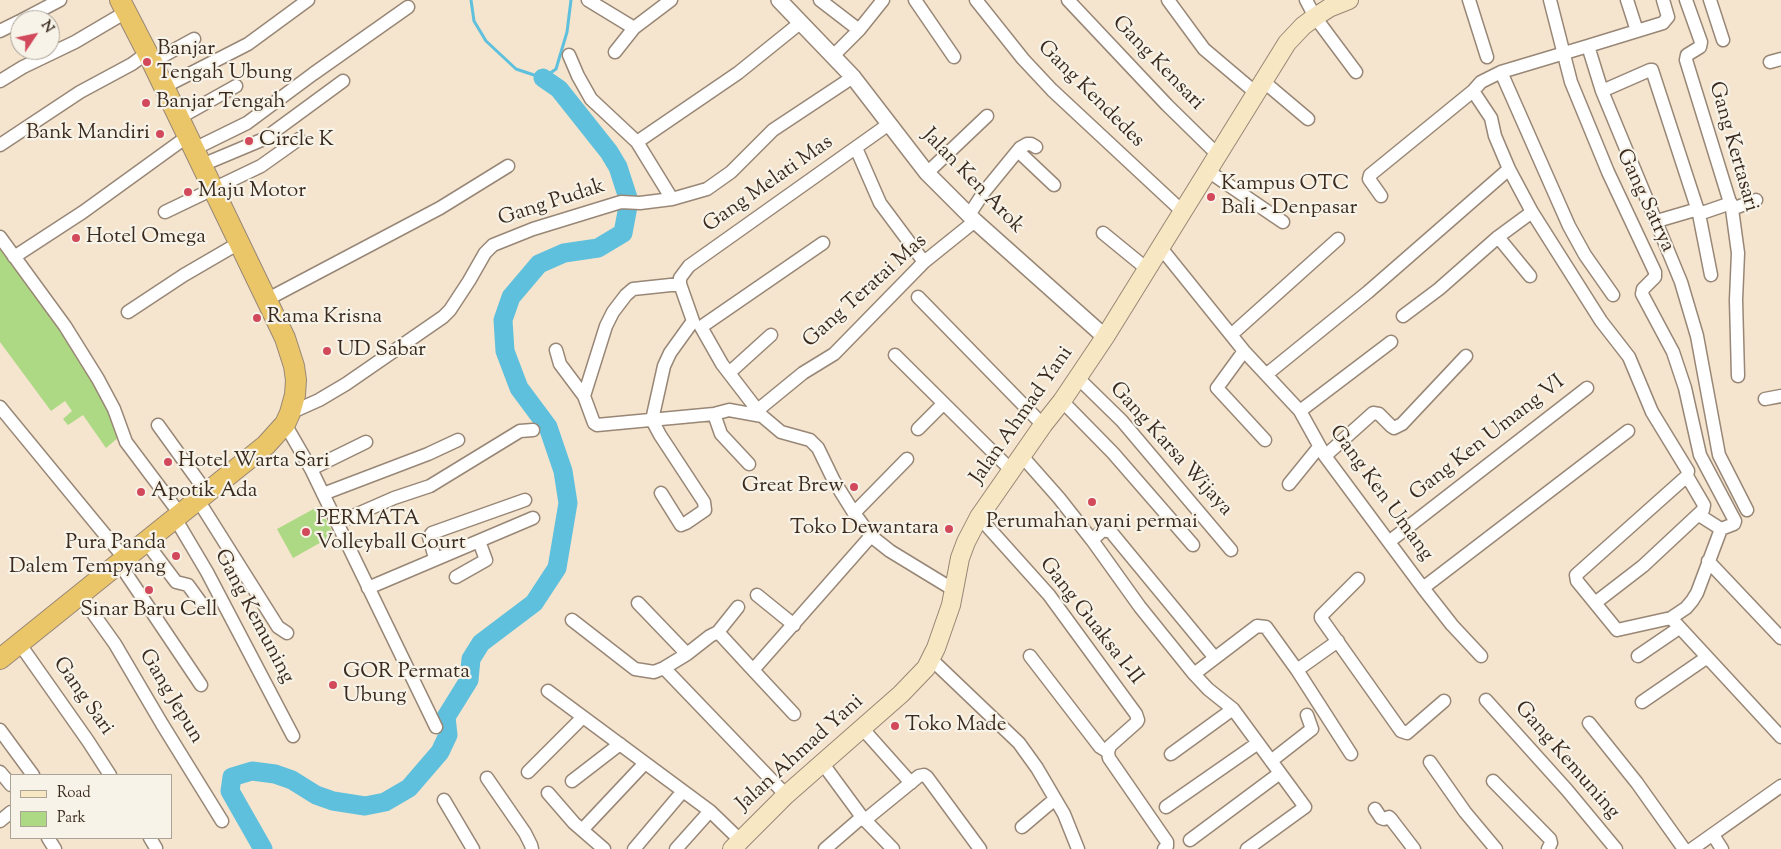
<!DOCTYPE html>
<style>
body{margin:0}
#map{position:relative;width:1781px;height:849px;overflow:hidden;background:#f5e4ce;font-family:"Sorts Mill Goudy",serif}
canvas{display:block}
.legend{position:absolute;left:10px;top:774px;width:162px;height:65px;box-sizing:border-box;background:#f7f3e8;border:1px solid #aca397;margin:0;padding:6px 9px;list-style:none;font-size:15px;color:#3b2a1e}
.legend li{display:flex;align-items:center;gap:10px;height:25px}
.legend b{width:25px;border:1px solid #aca397}
.north{position:absolute;left:10px;top:10px;width:50px;height:50px;box-sizing:border-box;background:#f7f3e8;border:1px solid #aca397;border-radius:50%;rotate:56deg;font-size:14px;font-weight:700;line-height:20px;text-align:center;color:#3b2a1e}
.north::after{content:'';display:block;margin:auto;width:18px;height:22px;background:#d1495b;clip-path:polygon(50% 0,100% 100%,50% 72%,0 100%)}
</style>
<div id="map">
<canvas width="1781" height="849"></canvas>
<ul class="legend">
<li><b style="height:6px;background:#f7e8c3"></b>Road</li>
<li><b style="height:14px;background:#add984"></b>Park</li>
</ul>
<div class="north">N</div>
</div>
<script>
const context = document.querySelector('canvas').getContext('2d');
context.lineJoin = 'round';
function fillPath(path, color) { context.fillStyle = color; context.fill(path, 'evenodd'); }
const toPath = rows => new Path2D(rows.map(r => 'M' + r).join(''));
function trace(path, color, width, dash) { context.strokeStyle = color; context.lineWidth = width; context.lineCap = dash ? 'butt' : 'round'; context.setLineDash(dash || []); context.stroke(path); }
function drawText(font, color, halo, rows, align = 'center') {
  context.font = font + ' "Sorts Mill Goudy",serif'; context.lineWidth = 4.5; context.setLineDash([]); context.textBaseline = 'middle'; context.strokeStyle = halo; context.fillStyle = color; for (const [text, x, y, turn = 0] of rows) {
    context.save(); context.translate(x, y); context.rotate((+turn || 0) * Math.PI / 180); context.textAlign = isNaN(turn) ? turn : align; if (halo) context.strokeText(text, 0, 0); context.fillText(text, 0, 0); context.restore();
  }
}
const green = toPath([
 [0,242,96,380,120,436,106,448,83,415,68,425,63,419,72,411,65,401,51,411,0,342],
 [319,506,334,535,293,558,277,529]
]);
const stream = toPath([
 [471,0,474,21,486,41,516,69,543,78,556,69,567,32,571,0]
]);
const river = toPath([
 [263,849,230,791,232,777,252,771,275,774,292,780,316,795,333,801,365,806,385,802,409,788,440,752,448,735,446,717,469,680,471,659,481,643,534,603,557,568,568,503,563,471,548,427,519,388,505,351,503,320,511,297,539,264,564,253,598,248,623,233,629,201,618,167,609,152,559,89,543,78]
]);
const minor = toPath([
 [588,0,634,28],
 [820,0,859,30],
 [915,0,954,57],
 [976,0,1023,59,1052,90,1183,212],
 [1068,0,1167,105,1218,155],
 [1168,0,1204,49,1256,93],
 [1306,0,1315,17,1356,72],
 [1469,0,1487,57],
 [1550,0,1571,82,1608,172,1655,272,1655,277,1643,289,1642,294,1673,352,1685,388,1700,455,1735,521,1734,524,1721,529],
 [1627,0,1637,31],
 [1686,0,1701,42,1700,47,1687,55,1686,60,1732,209,1738,253,1736,300,1738,376],
 [1710,0,1723,40],
 [22,20,60,0],
 [0,31,20,21],
 [1588,46,1663,23,1668,17,1663,0],
 [615,52,634,28,671,0],
 [569,55,578,76,591,99,637,142,672,199],
 [833,56,859,30,883,0],
 [152,62,194,39],
 [1770,62,1781,59],
 [1501,72,1569,226,1585,255,1613,295],
 [0,81,23,67,75,42,126,12],
 [1263,81,1308,119],
 [164,87,248,44,308,0],
 [1473,91,1491,118,1495,136,1509,169,1532,212,1601,321,1629,357,1652,412,1688,471,1687,476,1576,575,1577,581,1617,630,1671,618,1686,608,1692,601,1697,593,1721,529,1699,515],
 [1602,91,1650,70,1652,70,1699,214,1711,275],
 [179,118,236,86],
 [637,142,738,73,800,23],
 [0,145,80,92,132,64,147,53],
 [856,148,880,203,924,262],
 [194,149,247,123,313,74,408,7],
 [1018,151,1054,185],
 [202,165,264,139,343,81],
 [1208,171,1283,222],
 [927,173,987,116],
 [1381,196,1369,179,1370,175,1473,91,1481,82,1501,72,1588,46,1602,91,1681,282,1697,336,1719,455,1747,510],
 [1732,209,1756,200],
 [165,212,261,166,299,139],
 [1699,214,1731,203],
 [969,215,984,192,1020,148,1027,144,1031,144,1036,147],
 [1657,221,1698,209],
 [1103,233,1147,269],
 [0,237,65,326,98,379,114,409,126,442,180,514],
 [1498,237,1530,276],
 [1161,248,1244,351,1300,411,1325,456,1423,588,1628,431],
 [14,257,83,212,188,136],
 [918,297,1043,425],
 [266,300,440,208,508,166],
 [128,312,184,275,239,243],
 [1403,316,1439,289,1498,237,1532,212],
 [1231,335,1338,239],
 [556,350,560,364,584,396,594,423,597,425,714,414,729,410,762,416,781,432,810,440,818,448,834,481,854,513,871,536,890,551,954,590],
 [1244,351,1217,388,1265,440],
 [895,355,1011,470],
 [729,373,771,335],
 [1267,374,1368,292,1509,169],
 [1078,378,1122,421,1231,550],
 [584,396,606,326,613,312,626,295,633,289,680,284],
 [1765,399,1781,396],
 [1062,401,1113,453,1193,545],
 [0,407,125,559],
 [759,409,803,373,834,354,924,262,975,221],
 [1300,411,1391,342],
 [290,413,319,400,346,384,443,317,450,310,469,281,485,253,493,245,533,229,621,202,640,203,672,199,707,189,731,172,773,130,853,77],
 [714,414,721,434,749,464],
 [762,416,722,364,701,327,823,243],
 [285,424,311,469,436,727],
 [158,425,207,493],
 [918,429,943,404],
 [1021,455,1059,498,1092,540,1140,607,1194,674,1208,689,1233,709,1305,807,1247,849],
 [1325,456,1373,413,1379,414,1391,426,1394,428,1402,424,1466,356],
 [311,469,366,442],
 [1289,484,1319,447],
 [661,493,681,525,686,523,705,510,704,502,660,435,652,420,664,366,670,353,693,321,680,284,680,278,689,266,889,124],
 [323,494,428,454,458,440],
 [198,500,278,627,287,633],
 [854,513,907,459],
 [979,517,1049,595,1136,714,1138,720,1137,722,1110,746,1108,752,1109,758,1167,842,1167,846,1164,849],
 [175,518,207,572,293,736],
 [337,523,394,498,430,486,520,431,533,430],
 [1092,540,1103,530,1111,532,1215,658,1194,674],
 [1390,541,1587,388],
 [146,542,176,582,188,585,201,603],
 [435,558,429,537,432,533,525,500],
 [1708,561,1781,638],
 [119,563,201,685],
 [456,577,486,560,479,541],
 [1358,579,1321,616,1321,618,1401,731,1407,733,1444,701],
 [368,588,533,518],
 [1423,588,1452,625,1481,656],
 [80,595,115,644,162,724,222,821],
 [757,595,794,625],
 [638,603,687,654],
 [1595,603,1643,566,1703,510,1704,505,1687,476],
 [1671,618,1781,737],
 [572,620,635,669,654,672,664,668,687,654,710,636,718,632,738,607],
 [718,632,753,670,871,536],
 [19,643,88,741,110,775],
 [1030,656,1100,747,1108,752],
 [1638,656,1679,628],
 [1215,658,1257,626,1266,627,1297,670,1351,754],
 [931,659,1019,743,1037,768,1064,814,1078,849],
 [664,668,786,795],
 [753,670,794,714],
 [1297,670,1338,641],
 [548,691,710,811,741,841],
 [1486,700,1567,790,1616,849],
 [1642,702,1706,658],
 [1589,723,1637,783,1684,849],
 [862,728,911,783],
 [0,730,33,775],
 [1171,754,1233,709],
 [1271,761,1312,729,1307,715],
 [1430,762,1465,812,1496,849],
 [823,764,862,817,893,849],
 [0,772,11,785],
 [528,772,583,717],
 [487,778,525,833,531,845,532,849],
 [572,781,620,744],
 [1493,781,1550,839,1551,843,1548,849],
 [548,793,574,823,604,849],
 [444,800,473,849],
 [1166,807,1258,743],
 [1375,809,1381,818,1384,819,1389,817,1391,819,1414,849],
 [865,820,919,776,924,775,927,777,980,849],
 [0,821,11,812],
 [1022,827,1055,799],
 [582,830,645,763],
 [1713,835,1722,849],
 [48,838,55,849],
 [150,838,156,848],
 [1190,840,1280,773],
 [634,849,683,791],
 [676,849,710,811],
 [825,849,862,817],
 [1692,849,1781,786]
]);
const tertiary = toPath([
 [779,0,853,77,927,173,975,221,1105,337]
]);
const secondary = toPath([
 [732,849,786,795,901,694,926,668,936,648,951,605,960,558,966,542,979,517,1043,425,1062,401,1105,337,1287,43,1303,26,1315,17,1329,8,1349,0]
]);
const trunk = toPath([
 [0,659,266,445,285,424,290,413,295,395,296,380,294,366,285,338,152,62,120,0]
]);
const markers = [
 [147,62,5,"#d1495b"],
 [146,103,5,"#d1495b"],
 [160,134,5,"#d1495b"],
 [249,141,5,"#d1495b"],
 [188,192,5,"#d1495b"],
 [1211,197,5,"#d1495b"],
 [76,238,5,"#d1495b"],
 [257,318,5,"#d1495b"],
 [327,351,5,"#d1495b"],
 [168,462,5,"#d1495b"],
 [854,487,5,"#d1495b"],
 [141,492,5,"#d1495b"],
 [1092,502,5,"#d1495b"],
 [949,529,5,"#d1495b"],
 [306,532,5,"#d1495b"],
 [176,556,5,"#d1495b"],
 [149,590,5,"#d1495b"],
 [333,685,5,"#d1495b"],
 [895,726,5,"#d1495b"]
];
const poiNames = [
 ["Banjar",157,50],
 ["Tengah Ubung",157,74],
 ["Banjar Tengah",156,103],
 ["Bank Mandiri",150,134,"right"],
 ["Circle K",259,141],
 ["Kampus OTC",1221,185],
 ["Bali - Denpasar",1221,209],
 ["Maju Motor",198,192],
 ["Hotel Omega",86,238],
 ["Rama Krisna",267,318],
 ["UD Sabar",337,351],
 ["Hotel Warta Sari",178,462],
 ["Great Brew",844,487,"right"],
 ["Apotik Ada",151,492],
 ["PERMATA",316,520],
 ["Volleyball Court",316,544],
 ["Perumahan yani permai",1092,523,"center"],
 ["Toko Dewantara",939,529,"right"],
 ["Pura Panda",166,544,"right"],
 ["Dalem Tempyang",166,568,"right"],
 ["Sinar Baru Cell",149,611,"center"],
 ["GOR Permata",343,673],
 ["Ubung",343,697],
 ["Toko Made",905,726]
];
const streetNames = [
 ["Gang Kensari",1157,64,46],
 ["Gang Kendedes",1090,95,45],
 ["Gang Kertasari",1732,147,74],
 ["Jalan Ken Arok",972,182,46],
 ["Gang Melati Mas",769,185,-35],
 ["Gang Satrya",1644,201,65],
 ["Gang Pudak",552,204,-18],
 ["Gang Teratai Mas",866,292,-42],
 ["Jalan Ahmad Yani",1023,416,-55],
 ["Gang Ken Umang VI",1488,439,-38],
 ["Gang Karsa Wijaya",1170,450,48],
 ["Gang Ken Umang",1380,494,54],
 ["Gang Kemuning",253,617,62],
 ["Gang Guaksa I-II",1090,622,52],
 ["Gang Sari",82,697,55],
 ["Gang Jepun",170,697,59],
 ["Jalan Ahmad Yani",801,754,-42],
 ["Gang Kemuning",1566,761,49]
];
fillPath(green, '#add984');
trace(stream, '#5ec0dc', 3);
trace(river, '#5ec0dc', 19);
trace(minor, '#988776', 15);
trace(tertiary, '#988776', 18);
trace(secondary, '#988776', 20);
trace(trunk, '#988776', 22);
trace(minor, '#fff', 12);
trace(tertiary, '#fff', 15);
trace(secondary, '#f7e8c3', 18);
trace(trunk, '#ebc669', 20);
for (const [x, y, r, color] of markers) { const dot = new Path2D(); dot.arc(x, y, r, 0, 2 * Math.PI); context.fillStyle = color; context.fill(dot); trace(dot, '#f7f3e8', 2); }
drawText('21px', '#3b2a1e', '#f7f3e8', poiNames, 'left');
drawText('21px', '#3b2a1e', '#f7f3e8', streetNames);
</script>
